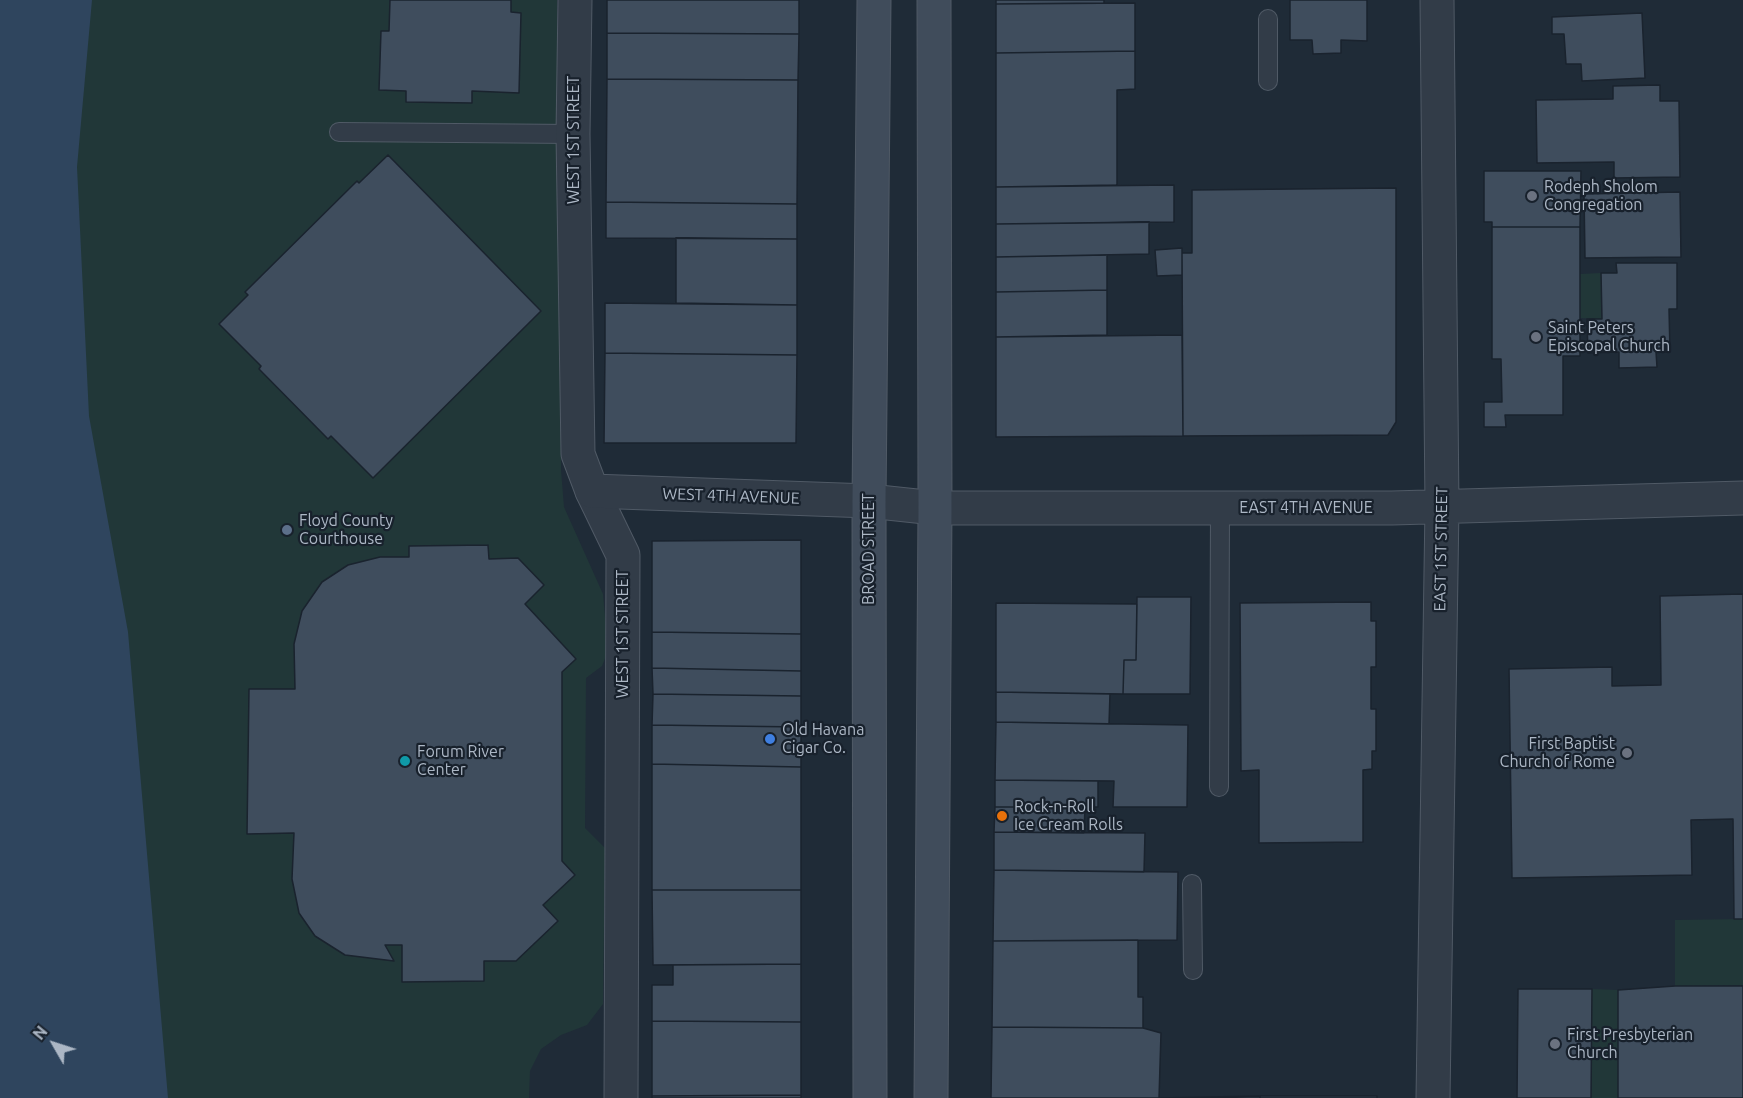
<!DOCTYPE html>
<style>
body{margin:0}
#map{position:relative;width:1743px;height:1098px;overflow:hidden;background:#1f2b37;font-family:Ubuntu,sans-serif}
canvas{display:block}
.north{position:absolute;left:24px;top:1014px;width:60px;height:60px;-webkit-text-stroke:4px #18212c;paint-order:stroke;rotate:309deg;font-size:16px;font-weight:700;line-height:24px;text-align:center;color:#acb7c5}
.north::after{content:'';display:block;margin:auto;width:21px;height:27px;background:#acb7c5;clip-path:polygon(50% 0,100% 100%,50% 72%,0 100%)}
</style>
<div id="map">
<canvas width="1743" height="1098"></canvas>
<div class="north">N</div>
</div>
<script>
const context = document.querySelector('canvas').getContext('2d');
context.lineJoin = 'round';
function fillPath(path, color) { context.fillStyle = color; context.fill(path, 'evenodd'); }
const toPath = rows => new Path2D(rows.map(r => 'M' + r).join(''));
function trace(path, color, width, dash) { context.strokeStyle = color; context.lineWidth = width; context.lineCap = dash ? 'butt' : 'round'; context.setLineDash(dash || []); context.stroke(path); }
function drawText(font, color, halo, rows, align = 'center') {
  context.font = font + ' Ubuntu,sans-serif'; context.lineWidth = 4.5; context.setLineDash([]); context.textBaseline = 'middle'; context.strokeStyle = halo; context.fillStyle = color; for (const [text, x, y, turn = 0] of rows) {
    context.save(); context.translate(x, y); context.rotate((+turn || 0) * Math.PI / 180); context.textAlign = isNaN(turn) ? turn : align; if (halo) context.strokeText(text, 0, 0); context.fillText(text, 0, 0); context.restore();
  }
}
const green = toPath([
 [0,0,557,0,557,114,564,157,561,470,564,507,603,594,608,651,602,666,586,678,585,828,605,848,603,1004,587,1025,561,1035,541,1049,530,1071,529,1098,0,1098],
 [1601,273,1602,319,1580,318,1580,274],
 [1743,919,1743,985,1675,986,1675,920],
 [1592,989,1618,990,1618,1098,1591,1098]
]);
const water = toPath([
 [0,0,92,0,77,167,89,416,128,632,168,1098,0,1098]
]);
const building = toPath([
 [390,0,511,0,511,12,521,13,519,93,472,91,472,103,406,102,406,91,379,90,381,31,389,31,390,0],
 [607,0,799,0,799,34,607,33,607,0],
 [996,0,1104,0,1104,3,996,4,996,0],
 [1290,0,1367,0,1367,41,1341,40,1341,53,1313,54,1312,40,1290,40,1290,0],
 [1135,3,1135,51,996,53,996,4,1135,3],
 [1642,13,1645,78,1582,81,1581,64,1566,64,1564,34,1552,34,1552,17,1642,13],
 [607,33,799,34,798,80,607,79,607,33],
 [1135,51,1135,89,1117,90,1117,185,996,187,996,53,1135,51],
 [607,79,798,80,797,204,606,202,607,79],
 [1660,85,1660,101,1679,101,1680,177,1614,178,1614,162,1537,163,1536,100,1613,99,1613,86,1660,85],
 [388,155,541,311,373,478,331,436,328,439,259,369,261,366,219,324,248,295,245,292,357,181,359,183,388,155],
 [1484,171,1581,171,1580,227,1492,227,1492,222,1484,222,1484,171],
 [1174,185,1174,222,996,224,996,187,1174,185],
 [1396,188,1396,422,1388,435,1183,436,1182,253,1192,253,1192,190,1396,188],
 [1680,192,1681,257,1585,258,1584,194,1680,192],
 [606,202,797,204,797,239,606,238,606,202],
 [1149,222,1149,254,996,257,996,224,1149,222],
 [1492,227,1580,227,1580,356,1563,356,1563,415,1505,415,1506,427,1484,427,1484,402,1502,402,1501,359,1492,359,1492,227],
 [676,238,797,239,797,305,676,303,676,238],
 [1182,248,1182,275,1157,276,1155,250,1182,248],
 [1107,255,1107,290,996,292,996,257,1107,255],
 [1616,263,1677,263,1677,309,1669,309,1670,352,1656,352,1657,367,1619,368,1619,352,1588,353,1587,319,1602,319,1601,273,1617,273,1616,263],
 [1107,290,1107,335,996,337,996,292,1107,290],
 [605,303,797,305,797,355,605,353,605,303],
 [1182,335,1183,436,996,437,996,337,1182,335],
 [605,353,797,355,796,443,604,443,605,353],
 [801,540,801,634,652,632,652,541,801,540],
 [488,545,489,559,518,558,544,585,525,604,576,659,562,672,562,861,575,875,543,905,558,921,516,961,484,961,484,981,402,982,402,945,385,945,394,961,345,955,315,936,299,913,292,879,294,833,247,834,249,689,295,689,294,644,302,611,322,582,348,565,380,557,409,557,409,546,488,545],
 [1743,594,1743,919,1734,919,1733,819,1691,820,1692,875,1512,878,1509,669,1612,667,1612,686,1661,685,1660,596,1743,594],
 [1137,597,1191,597,1190,694,1123,694,1124,660,1136,660,1137,597],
 [1371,602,1371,621,1376,621,1376,667,1371,667,1371,709,1376,709,1376,751,1372,751,1372,769,1363,770,1363,842,1259,843,1259,770,1241,771,1240,603,1371,602],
 [996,603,1137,604,1136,660,1124,660,1123,694,996,692,996,603],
 [652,632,801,634,801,671,652,668,652,632],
 [652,668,801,671,801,696,653,694,652,668],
 [996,692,1110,694,1109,724,996,722,996,692],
 [653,694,801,696,801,727,652,725,653,694],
 [996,722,1188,725,1187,807,1113,807,1114,781,995,780,996,722],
 [652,725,801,727,801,767,652,764,652,725],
 [652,764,801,767,801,890,652,890,652,764],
 [995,780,1098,781,1098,807,995,807,995,780],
 [995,807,1085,807,1084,833,994,832,995,807],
 [994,832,1145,833,1144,872,994,870,994,832],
 [994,870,1178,872,1177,940,993,941,994,870],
 [652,890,801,890,801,964,653,965,652,890],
 [1138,940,1138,997,1143,997,1143,1028,992,1027,993,941,1138,940],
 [801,964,801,1022,652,1021,652,985,673,985,673,965,801,964],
 [1675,986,1743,986,1743,1098,1618,1098,1618,990,1675,986],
 [1518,989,1592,989,1591,1098,1517,1098,1518,989],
 [652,1021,801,1022,801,1095,652,1096,652,1021],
 [992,1027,1143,1028,1161,1033,1159,1098,1260,1096,1260,1098,991,1098,992,1027],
 [801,1095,801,1098,652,1098,652,1096,801,1095],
 [1260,1096,1377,1096,1377,1098,1260,1098,1260,1096]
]);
const service = toPath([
 [1268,81,1268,19],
 [339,132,573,134],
 [1219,787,1220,508],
 [1192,884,1193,970]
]);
const minor = toPath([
 [592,491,623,555,621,1098]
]);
const tertiary = toPath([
 [575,0,573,134,578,454,592,491,869,501,935,508,1392,508,1743,498],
 [1433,1098,1442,506,1437,0]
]);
const secondary = toPath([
 [870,1098,869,501,874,0],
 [931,1098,935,508,934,0]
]);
const markers = [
 [1532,196,6,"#6b7280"],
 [1536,337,6,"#6b7280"],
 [287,530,6,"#5c6f8a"],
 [770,739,6,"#3f7fe0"],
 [1627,753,6,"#6b7280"],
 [405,761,6,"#0f9aa8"],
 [1002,816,6,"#e8710a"],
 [1555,1044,6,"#6b7280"]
];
const streetNames = [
 ["WEST 1ST STREET",574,140,-90],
 ["WEST 4TH AVENUE",731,496,2],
 ["EAST 4TH AVENUE",1306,508],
 ["BROAD STREET",869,549,-90],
 ["EAST 1ST STREET",1441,549,-89],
 ["WEST 1ST STREET",623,634,-90]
];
const poiNames = [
 ["Rodeph Sholom",1544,187],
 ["Congregation",1544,205],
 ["Saint Peters",1548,328],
 ["Episcopal Church",1548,346],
 ["Floyd County",299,521],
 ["Courthouse",299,539],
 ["Old Havana",782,730],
 ["Cigar Co.",782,748],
 ["First Baptist",1615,744,"right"],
 ["Church of Rome",1615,762,"right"],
 ["Forum River",417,752],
 ["Center",417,770],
 ["Rock-n-Roll",1014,807],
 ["Ice Cream Rolls",1014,825],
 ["First Presbyterian",1567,1035],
 ["Church",1567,1053]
];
fillPath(green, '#213738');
fillPath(water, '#2f455e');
fillPath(building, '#3f4d5d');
trace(building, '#1a232e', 1.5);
trace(service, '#505a66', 20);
trace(minor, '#505a66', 35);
trace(tertiary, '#505a66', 35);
trace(secondary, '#505a66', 35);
trace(service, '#323c48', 18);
trace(minor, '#323c48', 33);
trace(tertiary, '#323c48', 33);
trace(secondary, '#404c5b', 33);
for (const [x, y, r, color] of markers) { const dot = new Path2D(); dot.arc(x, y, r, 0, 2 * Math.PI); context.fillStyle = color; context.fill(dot); trace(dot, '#18212c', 2); }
drawText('16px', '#acb7c5', '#18212c', streetNames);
drawText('16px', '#acb7c5', '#18212c', poiNames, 'left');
</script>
